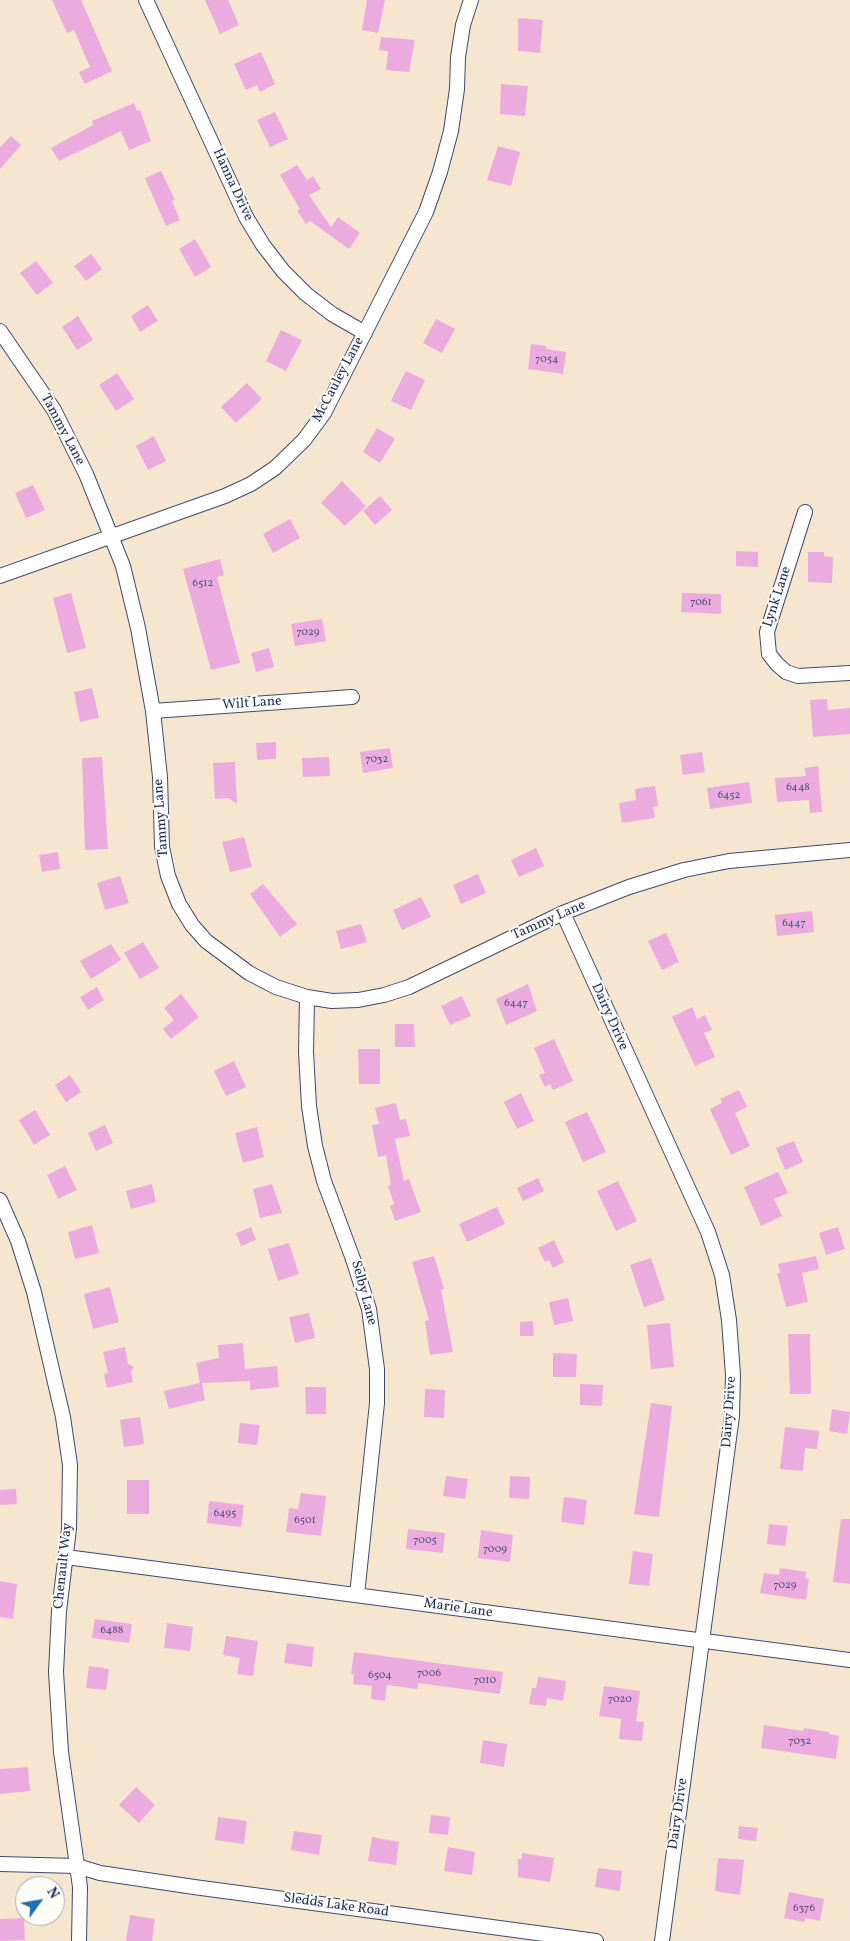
<!DOCTYPE html>
<style>
body{margin:0}
#map{position:relative;width:850px;height:1941px;overflow:hidden;background:#f6e6cf;font-family:Vollkorn,serif}
canvas{display:block}
.north{position:absolute;left:15px;top:1876px;width:50px;height:50px;box-sizing:border-box;background:#fdfcf7;border:1px solid #a3aaba;border-radius:50%;rotate:58deg;font-size:14px;font-weight:700;line-height:20px;text-align:center;color:#1b2f5e}
.north::after{content:'';display:block;margin:auto;width:18px;height:22px;background:#1f6fb2;clip-path:polygon(50% 0,100% 100%,50% 72%,0 100%)}
</style>
<div id="map">
<canvas width="850" height="1941"></canvas>
<div class="north">N</div>
</div>
<script>
const context = document.querySelector('canvas').getContext('2d');
context.lineJoin = 'round';
function fillPath(path, color) { context.fillStyle = color; context.fill(path, 'evenodd'); }
const toPath = rows => new Path2D(rows.map(r => 'M' + r).join(''));
function trace(path, color, width, dash) { context.strokeStyle = color; context.lineWidth = width; context.lineCap = dash ? 'butt' : 'round'; context.setLineDash(dash || []); context.stroke(path); }
function drawText(font, color, halo, rows, align = 'center') {
  context.font = font + ' Vollkorn,serif'; context.lineWidth = 4; context.setLineDash([]); context.textBaseline = 'middle'; context.strokeStyle = halo; context.fillStyle = color; for (const [text, x, y, turn = 0] of rows) {
    context.save(); context.translate(x, y); context.rotate((+turn || 0) * Math.PI / 180); context.textAlign = isNaN(turn) ? turn : align; if (halo) context.strokeText(text, 0, 0); context.fillText(text, 0, 0); context.restore();
  }
}
const building = toPath([
 [52,0,81,0,112,71,85,84,79,72,90,67,74,30,67,33],
 [205,0,228,0,239,25,220,34],
 [367,0,385,0,378,33,362,30],
 [518,18,543,20,540,53,518,51],
 [381,37,415,40,409,72,386,70,388,51,379,50],
 [261,52,275,84,260,92,257,85,246,90,234,64],
 [501,84,528,86,525,116,500,114],
 [134,103,137,111,140,110,151,141,129,150,121,131,59,161,51,148,93,125,92,121],
 [275,112,288,139,270,147,257,120],
 [11,136,21,145,0,169,0,147],
 [498,146,520,152,511,186,487,180],
 [297,165,307,180,313,176,321,189,309,195,331,227,338,217,360,233,349,249,310,221,306,224,297,211,300,209,280,175],
 [161,171,175,200,172,201,180,220,166,226,145,178],
 [195,239,211,267,195,277,179,249],
 [91,254,102,269,86,281,74,266],
 [36,261,53,283,37,295,20,273],
 [148,305,158,321,140,332,131,316],
 [78,316,93,340,77,350,62,327],
 [436,319,455,329,442,353,423,343],
 [281,330,302,340,286,371,266,361],
 [531,344,546,346,546,349,566,352,563,374,528,369],
 [406,371,425,380,411,410,391,401],
 [117,373,134,399,116,411,99,385],
 [247,383,262,399,236,423,221,407],
 [377,428,395,439,380,463,363,452],
 [154,436,166,461,148,470,136,446],
 [342,481,366,506,345,526,321,503],
 [33,485,45,510,26,518,15,493],
 [380,496,392,510,375,525,363,511],
 [290,519,300,538,273,553,263,534],
 [736,551,758,552,758,567,736,566],
 [808,552,824,552,824,556,833,557,832,583,808,582],
 [220,559,224,575,217,577,240,663,211,670,183,569],
 [71,593,86,648,67,653,53,598],
 [682,593,721,594,721,614,681,612],
 [322,619,326,641,295,646,291,624],
 [269,648,274,667,256,672,251,653],
 [92,688,99,718,80,722,74,692],
 [827,699,828,710,850,708,850,734,813,737,810,700],
 [276,742,276,759,257,760,256,743],
 [390,748,393,768,363,773,360,752],
 [702,752,705,772,683,775,680,755],
 [102,757,108,849,85,850,82,758],
 [329,757,330,776,303,777,302,758],
 [235,762,237,804,229,798,215,799,213,763],
 [818,766,822,812,810,813,809,800,777,802,775,778,806,776,805,768],
 [749,782,752,803,710,809,707,788],
 [655,786,658,806,653,807,655,818,622,823,619,803,636,800,635,789],
 [244,837,252,867,230,872,222,842],
 [536,848,544,866,519,877,511,860],
 [58,852,60,869,42,872,39,855],
 [478,874,486,893,461,904,453,885],
 [120,876,129,903,105,910,97,883],
 [263,884,297,924,280,937,250,894],
 [421,897,431,917,402,930,393,910],
 [812,911,814,932,777,936,775,915],
 [361,924,367,942,341,949,336,931],
 [666,933,679,962,662,970,648,941],
 [143,942,159,968,140,979,124,953],
 [111,944,121,960,91,979,80,961],
 [528,984,537,1011,506,1025,496,999],
 [97,987,104,1000,88,1010,80,997],
 [181,994,199,1017,171,1039,163,1029,174,1020,164,1008],
 [462,996,471,1016,450,1025,441,1006],
 [692,1007,697,1019,705,1015,712,1030,704,1033,715,1057,695,1066,672,1017],
 [395,1024,414,1024,415,1047,395,1047],
 [554,1039,573,1081,553,1090,550,1084,545,1087,539,1075,545,1073,534,1048],
 [358,1049,380,1049,380,1084,359,1084],
 [234,1061,246,1087,226,1096,214,1071],
 [70,1075,81,1092,66,1102,55,1085],
 [739,1090,747,1107,735,1113,750,1146,731,1155,710,1109,722,1103,720,1099],
 [521,1093,534,1121,517,1129,504,1102],
 [396,1103,400,1120,406,1119,410,1136,395,1139,404,1181,409,1179,421,1212,395,1221,390,1206,394,1204,388,1186,391,1185,386,1155,378,1157,372,1125,379,1124,375,1108],
 [35,1110,50,1135,34,1145,19,1120],
 [587,1112,606,1152,583,1162,565,1122],
 [105,1125,113,1143,96,1151,88,1133],
 [257,1127,264,1157,243,1163,235,1133],
 [794,1141,803,1162,785,1170,776,1148],
 [65,1166,77,1190,58,1199,47,1175],
 [778,1172,788,1193,774,1199,782,1216,761,1226,744,1187],
 [538,1178,544,1191,523,1201,517,1188],
 [618,1181,637,1221,616,1231,597,1191],
 [152,1184,156,1202,131,1209,126,1191],
 [272,1184,282,1213,260,1218,253,1189],
 [497,1207,505,1224,467,1242,459,1224],
 [92,1225,99,1253,75,1259,68,1232],
 [251,1227,256,1240,241,1246,236,1233],
 [838,1227,845,1249,826,1255,819,1233],
 [554,1240,564,1262,553,1268,549,1260,545,1262,538,1248],
 [289,1243,299,1274,278,1281,268,1249],
 [434,1256,444,1289,441,1290,453,1352,430,1355,425,1321,429,1320,412,1262],
 [816,1256,819,1269,802,1273,808,1302,786,1307,777,1273,780,1273,778,1264],
 [651,1258,665,1300,644,1307,630,1265],
 [110,1287,119,1322,93,1329,84,1294],
 [568,1298,573,1321,554,1325,549,1302],
 [309,1313,315,1338,295,1343,289,1317],
 [533,1321,534,1336,520,1336,520,1322],
 [670,1323,674,1367,651,1369,647,1325],
 [788,1334,810,1334,811,1394,790,1394],
 [243,1343,245,1369,277,1366,279,1387,250,1390,250,1381,202,1383,205,1400,169,1409,164,1391,200,1383,196,1363,219,1358,218,1345],
 [125,1347,128,1364,134,1367,131,1372,133,1382,107,1388,104,1374,108,1373,103,1352],
 [553,1353,577,1354,576,1377,553,1377],
 [580,1384,603,1385,602,1406,580,1405],
 [305,1387,326,1387,326,1414,306,1414],
 [425,1389,445,1390,444,1418,424,1417],
 [651,1403,672,1406,659,1517,634,1514],
 [832,1409,850,1412,847,1434,829,1431],
 [140,1417,144,1444,124,1447,120,1420],
 [240,1423,260,1425,257,1445,238,1443],
 [785,1427,819,1431,817,1449,805,1448,803,1471,780,1469],
 [446,1476,468,1479,465,1499,443,1496],
 [510,1476,530,1477,529,1499,509,1498],
 [127,1480,149,1480,149,1514,127,1514],
 [16,1489,17,1504,0,1505,0,1490],
 [301,1493,326,1496,321,1536,286,1532,289,1508,298,1509],
 [564,1497,587,1500,584,1525,561,1522],
 [209,1501,244,1505,241,1527,207,1523],
 [841,1519,850,1519,850,1584,833,1582],
 [769,1524,788,1526,785,1546,767,1544],
 [408,1529,445,1533,443,1553,406,1549],
 [481,1530,513,1535,510,1562,478,1558],
 [633,1551,653,1554,649,1586,629,1584],
 [780,1568,806,1572,805,1578,809,1579,806,1600,760,1593,764,1573,779,1575],
 [0,1581,17,1584,13,1619,0,1617],
 [95,1619,132,1624,129,1643,92,1638],
 [167,1623,193,1627,190,1651,164,1648],
 [226,1636,258,1641,253,1676,237,1674,240,1658,223,1655],
 [287,1643,314,1647,312,1667,284,1663],
 [354,1652,503,1672,500,1694,418,1683,417,1689,387,1685,385,1701,371,1699,372,1686,353,1684,354,1674,351,1674],
 [89,1666,109,1669,106,1690,86,1688],
 [538,1677,566,1681,563,1701,547,1698,546,1706,529,1704,532,1688,536,1688],
 [604,1686,640,1691,636,1721,644,1722,642,1741,619,1739,621,1719,599,1716],
 [764,1725,803,1731,804,1728,829,1732,829,1734,839,1736,836,1759,761,1748],
 [483,1740,507,1744,504,1767,480,1763],
 [28,1767,30,1791,0,1794,0,1769],
 [136,1787,155,1805,139,1823,119,1805],
 [431,1815,450,1817,448,1835,429,1833],
 [218,1817,247,1821,244,1844,215,1840],
 [739,1826,758,1828,756,1841,738,1839],
 [294,1831,322,1835,319,1855,291,1850],
 [372,1837,399,1842,396,1865,368,1861],
 [448,1847,475,1852,472,1875,444,1871],
 [522,1853,554,1858,550,1882,518,1877,518,1859,522,1859],
 [718,1858,744,1860,740,1895,715,1891],
 [598,1868,622,1871,620,1891,595,1887],
 [789,1892,824,1899,820,1921,805,1918,804,1922,784,1918],
 [130,1915,155,1919,152,1941,126,1941],
 [24,1918,25,1940,0,1941,0,1919]
]);
const street = toPath([
 [146,0,246,217,263,245,283,271,306,294,332,314,365,333],
 [0,331,54,410,86,474,123,566,138,628,153,711,160,777,162,847,168,876,179,904,192,925,206,941,249,973,276,987,307,997,332,1001,358,1000,384,995,409,987,563,913,629,887,684,870,729,861,850,850],
 [805,512,767,632,769,654,777,664,786,672,798,676,850,673],
 [0,576,225,496,251,484,275,468,304,440,324,413,426,212,440,172,451,131,457,89,458,57,463,25,471,0],
 [153,711,352,697],
 [563,913,708,1232,722,1275,729,1320,733,1375,732,1416,662,1941],
 [307,997,306,1052,309,1106,315,1146,324,1181,353,1259,369,1309,377,1369,377,1403,357,1595],
 [0,1200,18,1241,34,1292,63,1417,70,1465,69,1529,59,1611,56,1672,61,1752,80,1887,79,1941],
 [66,1557,850,1660],
 [0,1864,77,1866,100,1873,194,1887,596,1941]
]);
const numberNames = [
 ["7054",547,360],
 ["6512",203,584],
 ["7061",701,603],
 ["7029",308,633],
 ["7032",377,760],
 ["6448",798,788],
 ["6452",729,796],
 ["6447",794,924],
 ["6447",516,1004],
 ["6495",225,1514],
 ["6501",305,1521],
 ["7005",425,1541],
 ["7009",495,1550],
 ["7029",785,1586],
 ["6488",112,1631],
 ["7006",429,1674],
 ["6504",380,1676],
 ["7010",485,1681],
 ["7020",620,1700],
 ["7032",800,1742],
 ["6376",804,1909]
];
const streetNames = [
 ["Hanna Drive",232,185,65],
 ["McCauley Lane",339,380,-62],
 ["Tammy Lane",62,430,62],
 ["Lynk Lane",778,597,-72],
 ["Wilt Lane",252,704,-4],
 ["Tammy Lane",162,818,-94],
 ["Tammy Lane",549,921,-24],
 ["Dairy Drive",609,1017,66],
 ["Selby Lane",363,1293,75],
 ["Dairy Drive",730,1412,-86],
 ["Chenault Way",64,1566,-84],
 ["Marie Lane",458,1609,8],
 ["Dairy Drive",679,1814,-82],
 ["Sledds Lake Road",336,1906,8]
];
fillPath(building, '#ebabdf');
trace(street, '#3c4a6f', 16);
trace(street, '#fff', 14);
drawText('11px', '#4f4e7e', null, numberNames);
drawText('14px', '#1b2f5e', '#fdfcf7', streetNames);
</script>
